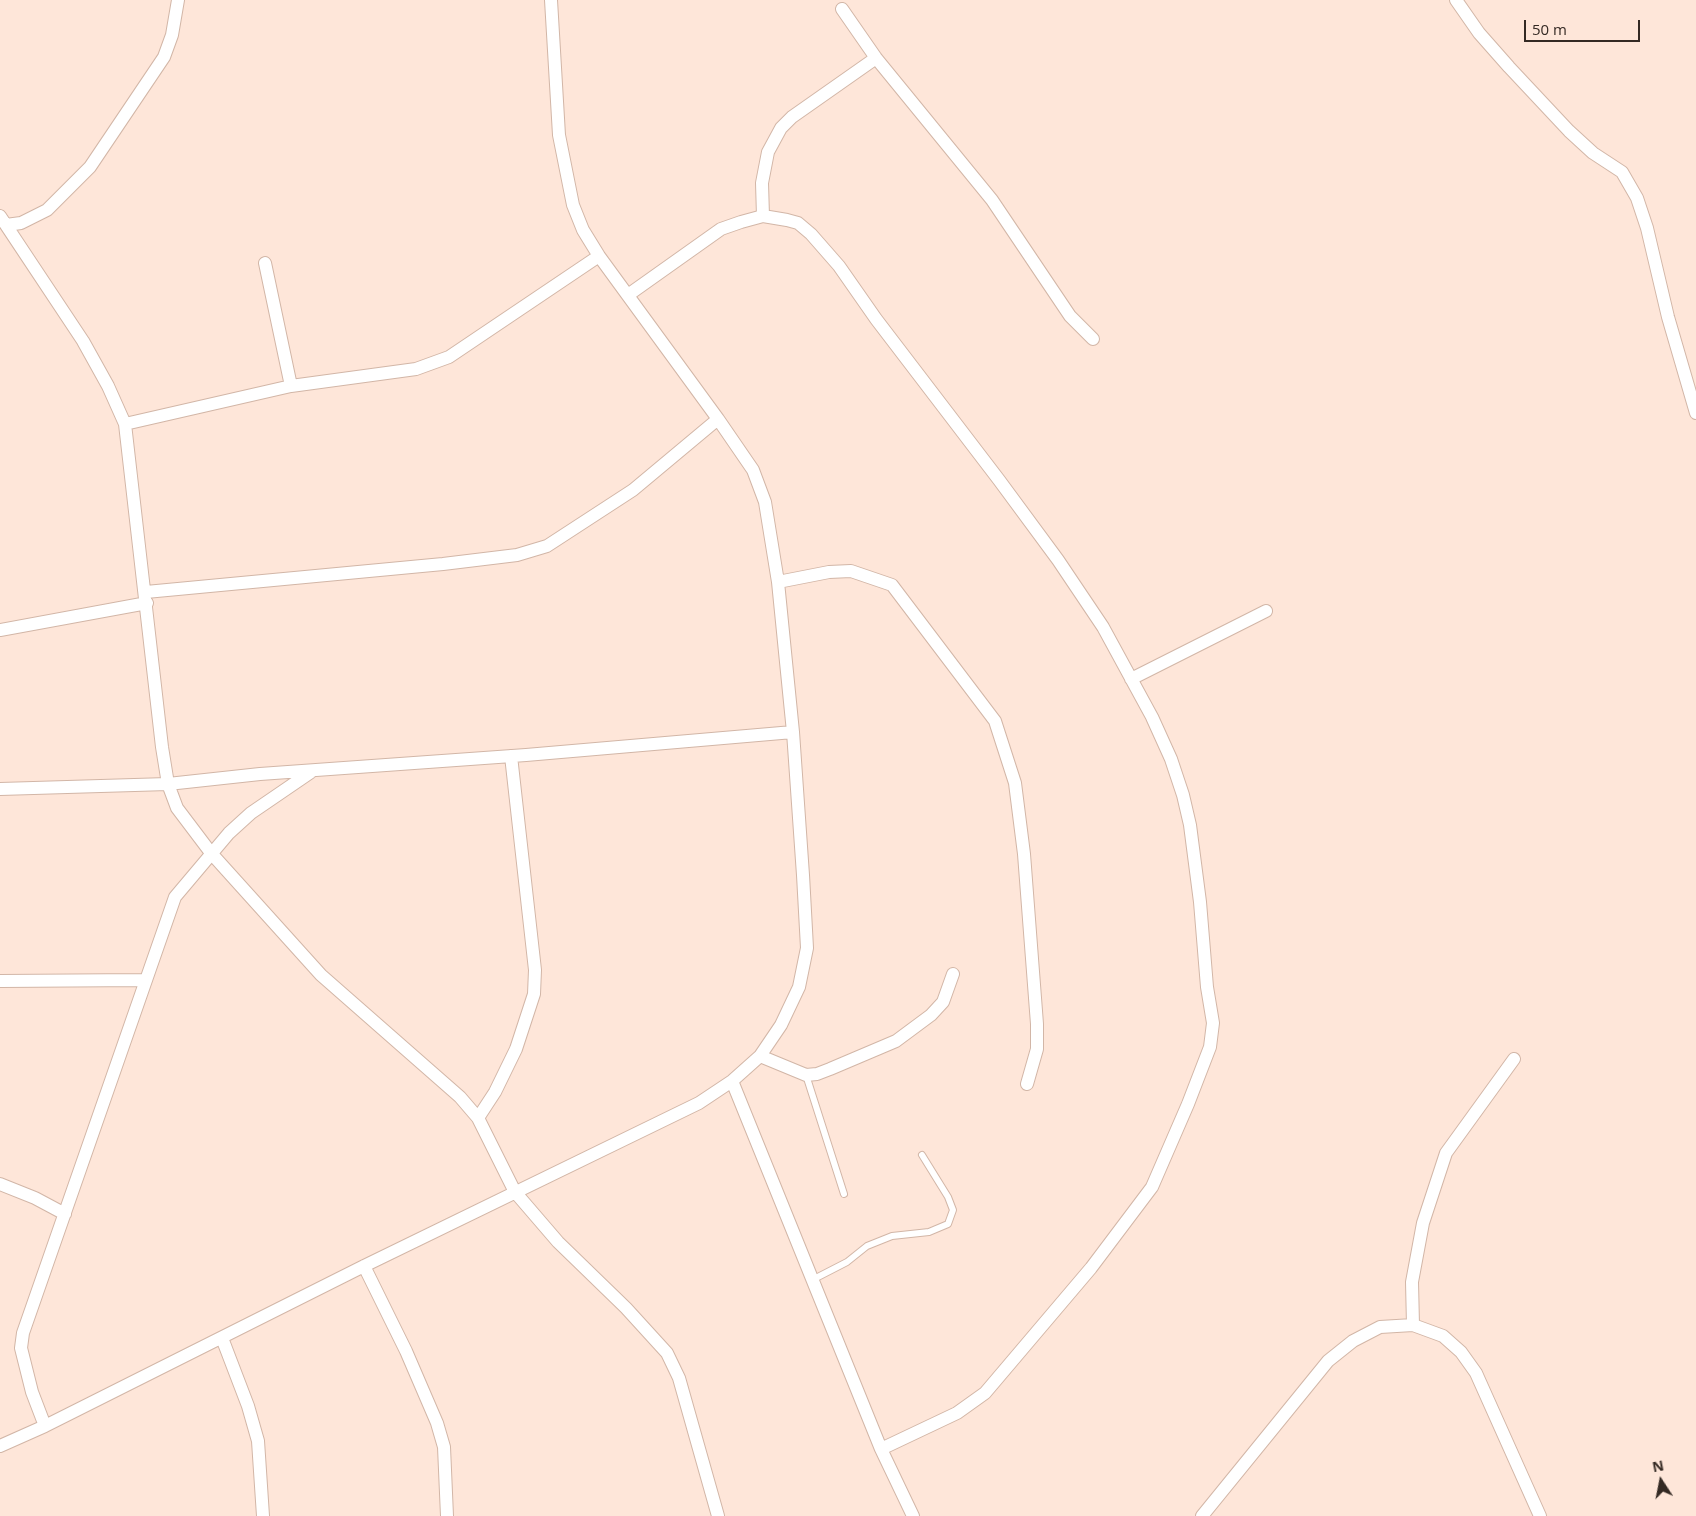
<!DOCTYPE html>
<style>
body{margin:0}
#map{position:relative;width:1696px;height:1516px;overflow:hidden;background:#fee6d9;font-family:"Open Sans",sans-serif}
canvas{display:block}
.north{position:absolute;left:1636px;top:1456px;width:50px;height:50px;-webkit-text-stroke:4px #fee6d9;paint-order:stroke;rotate:349deg;font-size:14px;font-weight:700;line-height:20px;text-align:center;color:#342923}
.north::after{content:'';display:block;margin:auto;width:18px;height:22px;background:#342923;clip-path:polygon(50% 0,100% 100%,50% 72%,0 100%)}
.scale{position:absolute;left:1524px;top:20px;width:116px;height:22px;box-sizing:border-box;border:2px solid #342923;border-top:0;padding-left:6px;font-size:15px;line-height:18px;white-space:nowrap;color:#342923;-webkit-text-stroke:4px #fee6d9;paint-order:stroke}
</style>
<div id="map">
<canvas width="1696" height="1516"></canvas>
<div class="north">N</div>
<div class="scale">50 m</div>
</div>
<script>
const context = document.querySelector('canvas').getContext('2d');
context.lineJoin = 'round';
const toPath = rows => new Path2D(rows.map(r => 'M' + r).join(''));
function trace(path, color, width, dash) { context.strokeStyle = color; context.lineWidth = width; context.lineCap = dash ? 'butt' : 'round'; context.setLineDash(dash || []); context.stroke(path); }
const service = toPath([
 [806,1075,844,1194],
 [812,1280,847,1262,867,1246,892,1236,929,1232,948,1224,953,1210,948,1197,922,1155]
]);
const minor = toPath([
 [1456,0,1479,33,1509,67,1569,131,1593,153,1622,172,1637,198,1647,228,1668,317,1696,413],
 [842,9,876,58,992,200,1070,316,1093,339],
 [0,216,83,341,108,386,125,424,162,747,168,784,177,808,211,853,321,975,460,1097,478,1118,515,1192,558,1242,626,1308,667,1353,679,1378,718,1516],
 [763,216,762,183,768,152,781,128,792,117,876,58],
 [6,225,21,223,47,210,90,167,164,57,172,35,178,0],
 [265,263,291,386],
 [628,295,721,229,741,222,763,216,787,220,798,223,811,234,839,266,876,319,999,480,1058,560,1103,627,1152,717,1171,759,1183,795,1190,825,1200,902,1207,987,1213,1023,1210,1047,1188,1104,1152,1187,1091,1268,985,1393,957,1413,881,1449],
 [125,424,291,386,416,369,449,357,599,256],
 [778,582,829,572,851,571,892,585,995,721,1015,783,1024,854,1037,1024,1037,1049,1027,1084],
 [146,592,443,564,517,555,547,546,633,490,718,419],
 [0,630,147,603],
 [1131,679,1266,611],
 [0,789,168,784,260,774,526,755,793,732],
 [0,981,144,980],
 [760,1056,806,1075,817,1074,830,1069,896,1041,931,1015,943,1002,953,974],
 [732,1081,881,1449,913,1516],
 [478,1118,495,1092,516,1049,534,994,535,970,511,756],
 [0,1184,35,1198,65,1214],
 [364,1266,406,1351,437,1423,444,1447,447,1516],
 [1413,1325,1412,1282,1423,1223,1446,1153,1514,1059],
 [222,1338,248,1406,258,1441,263,1516],
 [45,1426,32,1392,21,1348,23,1333,175,897,229,833,251,813,311,772],
 [0,1446,45,1426,364,1266,699,1103,732,1081,760,1056,781,1025,799,987,807,948,803,875,793,732,778,582,765,502,753,470,718,419,599,256,583,230,573,205,559,135,551,0],
 [1202,1516,1328,1361,1353,1341,1380,1327,1413,1325,1443,1336,1461,1352,1476,1373,1540,1516]
]);
trace(service, '#d2b6a7', 8);
trace(minor, '#d2b6a7', 14);
trace(service, '#fff', 6);
trace(minor, '#fff', 12);
</script>
